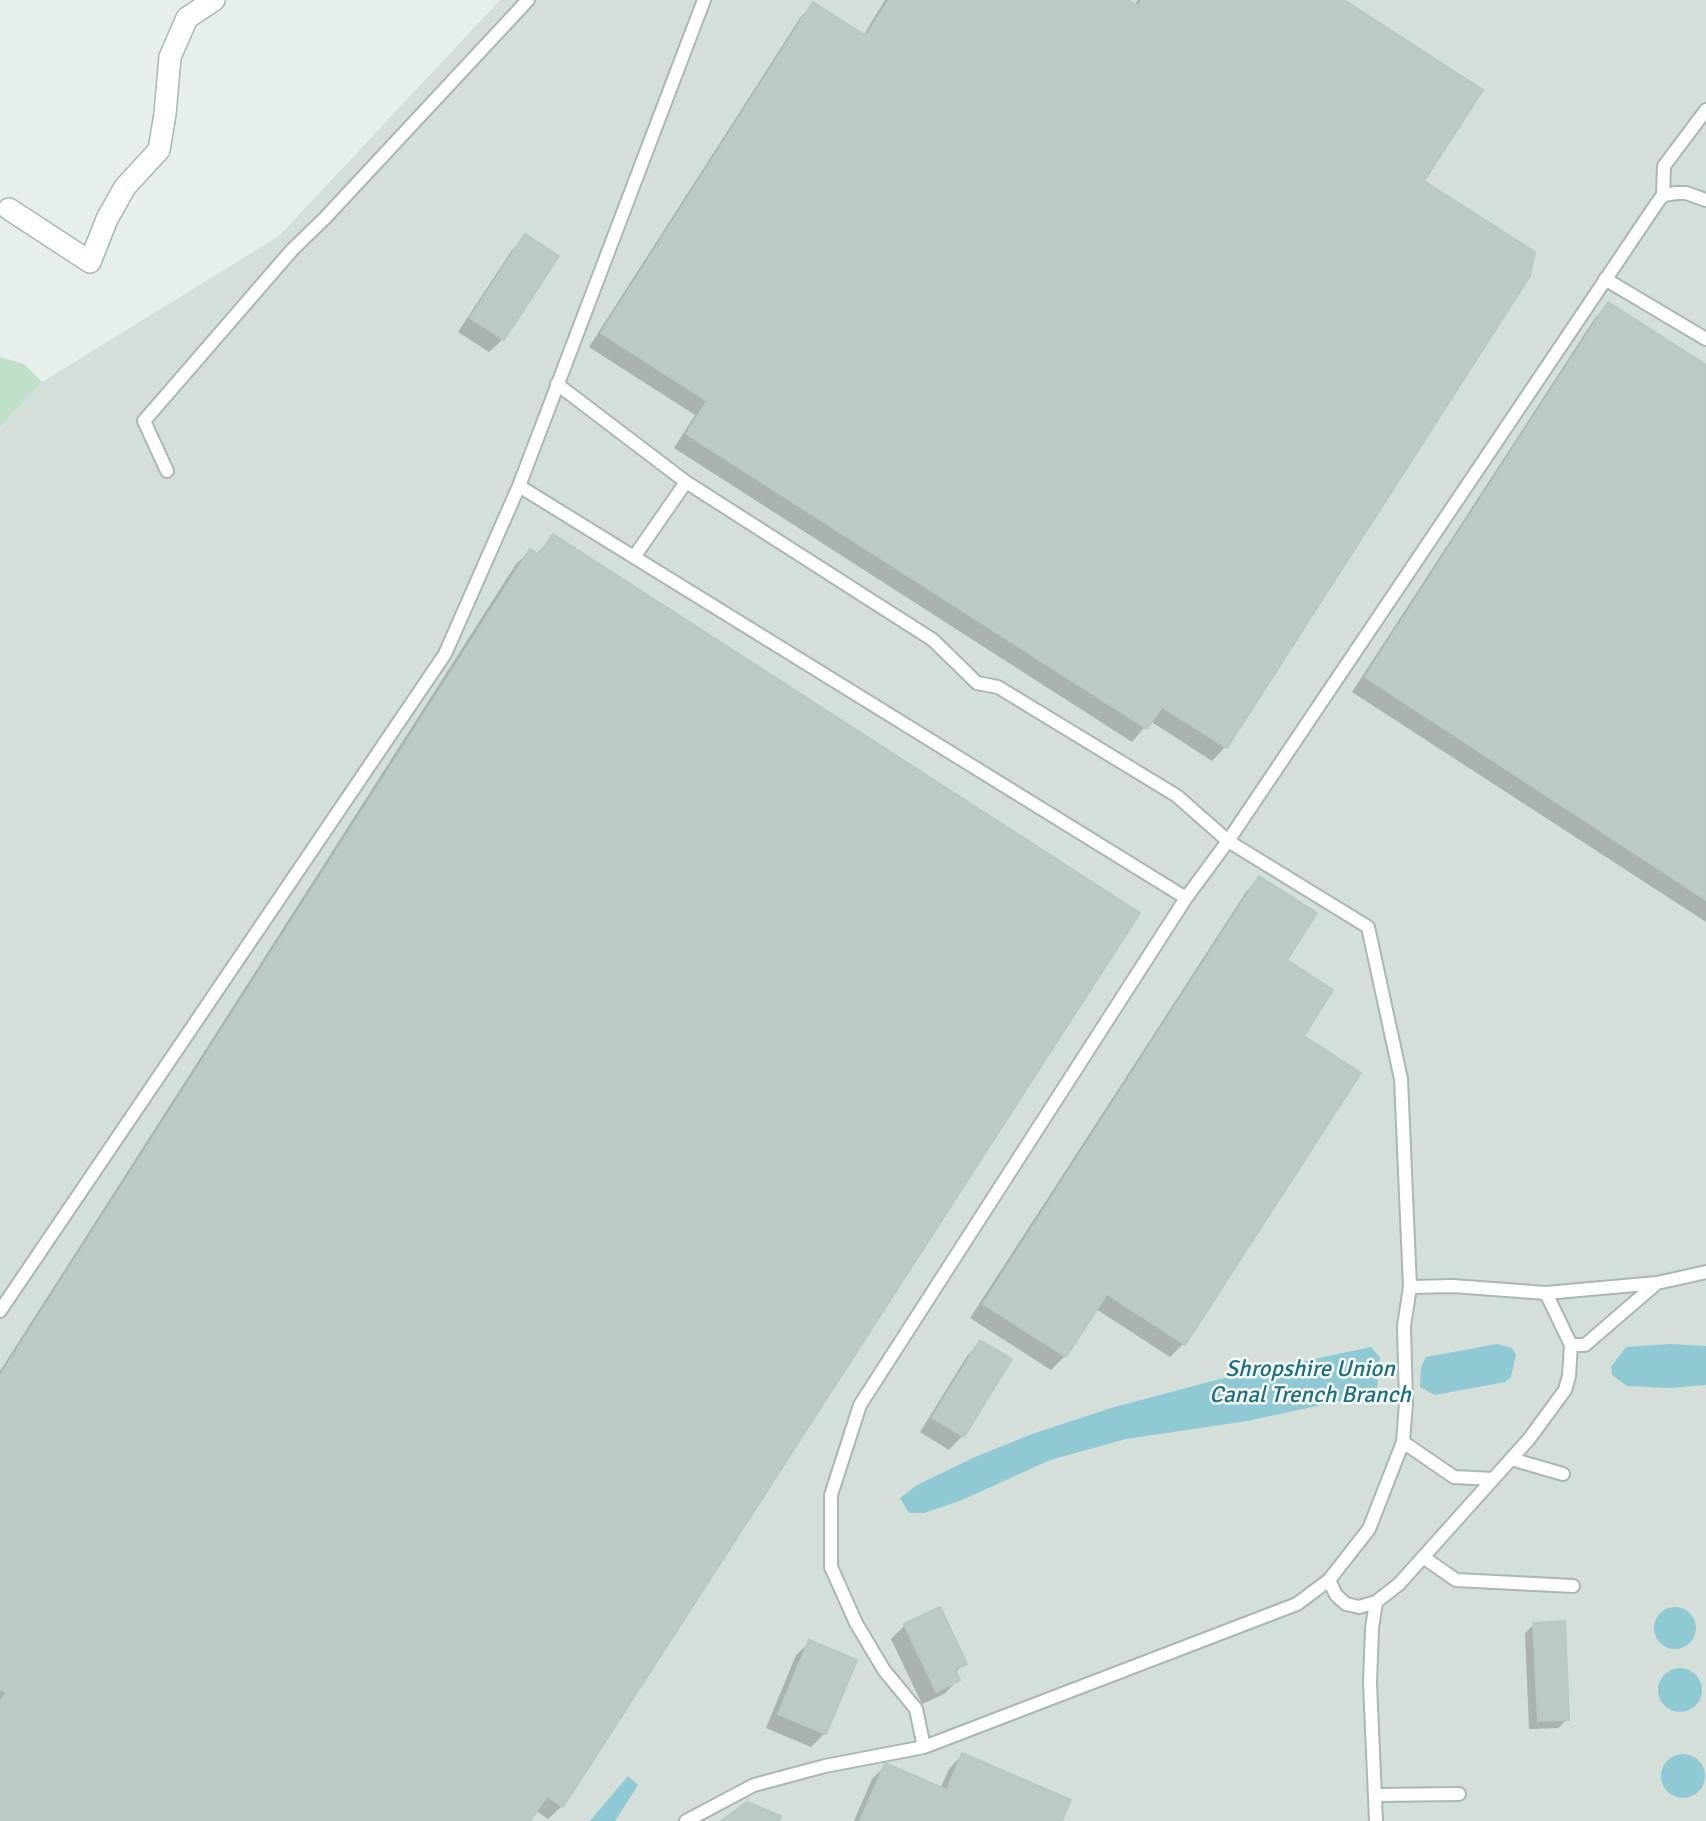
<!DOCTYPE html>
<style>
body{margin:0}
canvas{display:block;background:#e6efeb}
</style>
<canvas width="1706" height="1821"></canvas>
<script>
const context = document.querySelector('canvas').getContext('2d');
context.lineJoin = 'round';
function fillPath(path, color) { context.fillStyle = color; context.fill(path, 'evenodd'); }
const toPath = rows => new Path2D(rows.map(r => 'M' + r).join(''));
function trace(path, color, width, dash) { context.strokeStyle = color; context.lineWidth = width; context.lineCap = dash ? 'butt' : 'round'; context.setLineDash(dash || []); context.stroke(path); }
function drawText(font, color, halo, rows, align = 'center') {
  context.font = font + ' Signika,sans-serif'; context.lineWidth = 5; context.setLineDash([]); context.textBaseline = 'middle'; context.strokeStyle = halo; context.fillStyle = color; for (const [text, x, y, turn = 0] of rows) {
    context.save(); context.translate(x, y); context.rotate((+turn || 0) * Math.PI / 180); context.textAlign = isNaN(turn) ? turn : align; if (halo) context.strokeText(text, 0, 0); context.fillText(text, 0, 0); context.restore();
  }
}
const built = toPath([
 [500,0,1706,0,1706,1821,0,1821,0,427,42,382,279,236]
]);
const green = toPath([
 [0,357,24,364,42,382,0,427]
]);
const water = toPath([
 [1497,1344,1512,1348,1516,1355,1511,1377,1505,1382,1435,1395,1420,1387,1421,1367,1426,1357],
 [1670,1344,1706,1346,1706,1385,1669,1388,1627,1386,1612,1375,1611,1367,1626,1347],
 [1371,1347,1380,1358,1377,1387,1354,1398,1247,1421,1126,1439,1050,1460,962,1500,924,1513,909,1513,900,1498,917,1485,975,1457,1032,1434,1111,1408,1220,1379],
 '1654 1628a21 21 0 1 1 42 0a21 21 0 1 1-42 0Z',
 '1658 1690a22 22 0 1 1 44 0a22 22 0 1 1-44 0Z',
 '1661 1776a22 22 0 1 1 44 0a22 22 0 1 1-44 0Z',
 [628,1776,638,1785,615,1821,590,1821]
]);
const shadow = toPath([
 [885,0,1125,0,1134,6,1138,0,1340,0,1422,182,1528,275,1225,747,1212,761,1150,721,1132,742,674,448,695,415,589,347,800,18,813,4,863,36],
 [526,236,503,339,489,352,458,332,512,250],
 [1608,304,1706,368,1706,922,1352,692,1595,318],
 [553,536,562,1806,548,1819,535,1810,528,1821,0,1821,0,1371,516,564,530,551,536,555],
 [1259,878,1284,961,1301,1036,1184,1343,1170,1357,1096,1309,1065,1356,1051,1370,970,1318,1246,892],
 [981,1342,1009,1360,962,1436,949,1450,920,1432,967,1356],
 [1534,1624,1567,1719,1558,1728,1529,1729,1525,1633],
 [905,1625,965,1663,955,1673,958,1680,944,1694,922,1704,891,1639],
 [810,1642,825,1733,811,1747,766,1728,796,1655],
 [962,1755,1060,1821,854,1821,872,1779,886,1765,940,1789,949,1769]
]);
const building = toPath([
 [889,0,1128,0,1138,6,1142,0,1344,0,1483,90,1424,181,1535,252,1530,276,1227,748,1162,707,1147,729,686,434,707,401,601,333,813,2,866,36,889,0],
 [525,234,559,256,504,340,470,318,525,234],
 [1608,302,1706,365,1706,900,1365,677,1608,302],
 [553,534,1140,913,563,1807,547,1796,530,1821,0,1821,0,1702,6,1693,0,1689,0,1376,530,549,539,555,553,534],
 [1259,876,1317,913,1287,960,1333,990,1304,1036,1361,1073,1185,1345,1107,1294,1066,1357,983,1304,1259,876],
 [980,1340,1012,1359,964,1437,932,1418,980,1340],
 [940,1607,967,1664,955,1669,960,1680,936,1692,904,1624,940,1607],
 [1565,1621,1569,1720,1538,1721,1533,1623,1565,1621],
 [809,1640,857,1660,826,1734,778,1714,809,1640],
 [962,1753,1071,1800,1062,1821,860,1821,885,1763,947,1790,962,1753],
 [747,1802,781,1816,779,1821,721,1821,747,1802]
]);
const service = toPath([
 [1663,195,1664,166,1706,110],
 [1605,279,1706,339],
 [557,384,686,482],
 [167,471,144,421,292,250,325,218,528,0],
 [519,486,1186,898],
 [634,557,686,482,933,640,977,683,998,687,1177,796,1228,841,1368,927,1401,1079,1410,1287],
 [1546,1293,1657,1283,1706,1272],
 [0,1311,445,654,519,486,704,0],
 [1571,1345,1585,1345,1657,1283],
 [1403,1442,1454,1477,1493,1479],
 [1511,1459,1563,1474],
 [1423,1557,1456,1580,1573,1586],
 [924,1747,916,1709,884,1670,856,1623,831,1567,831,1495,860,1405,1186,898,1228,841,1657,203,1663,195,1677,193,1686,193,1706,200],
 [1375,1795,1459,1794],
 [686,1821,754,1785,825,1766,924,1747,1297,1604,1329,1580,1369,1529,1403,1442,1406,1403,1404,1326,1410,1287,1453,1286,1546,1293,1571,1345,1569,1376,1565,1390,1529,1439,1399,1584,1376,1602,1359,1607,1346,1604,1336,1595,1329,1580],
 [1376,1821,1370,1683,1372,1628,1376,1602]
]);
const minor = toPath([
 [9,209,90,262,107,219,125,187,159,150,165,114,170,57,187,18,214,0]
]);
const waterNames = [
 ["Shropshire Union",1310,1370],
 ["Canal Trench Branch",1310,1396]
];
fillPath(built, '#d4dfda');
fillPath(green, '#bfe0c8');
fillPath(water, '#8ec9d4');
fillPath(shadow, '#0003');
fillPath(building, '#bbcac4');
trace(building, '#b8c9c2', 2);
trace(service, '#a8b8b2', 16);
trace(minor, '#a8b8b2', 24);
trace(service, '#fff', 12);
trace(minor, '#fff', 21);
drawText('italic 23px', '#1c6f80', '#f7fbf9', waterNames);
</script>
